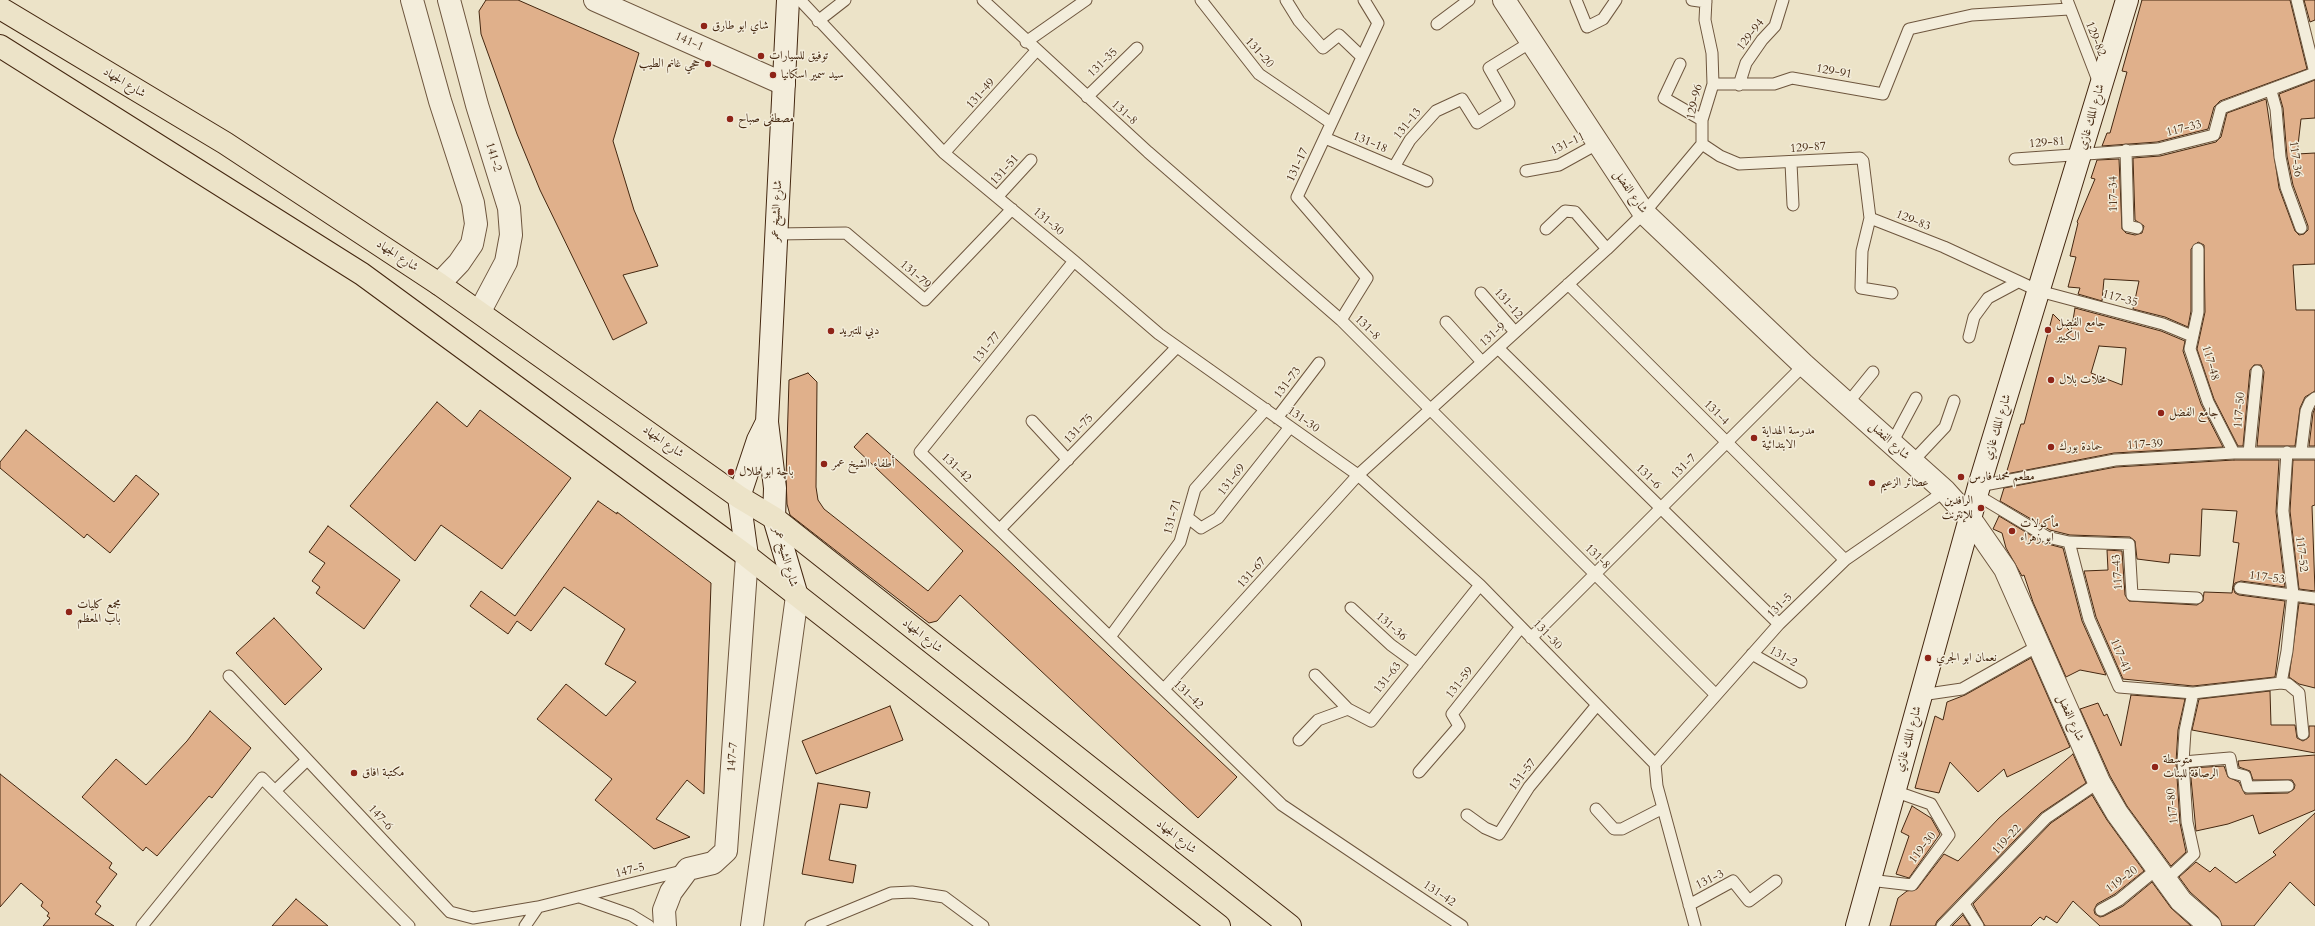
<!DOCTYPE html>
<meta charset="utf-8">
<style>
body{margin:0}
canvas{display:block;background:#ece3c8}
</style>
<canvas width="2315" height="926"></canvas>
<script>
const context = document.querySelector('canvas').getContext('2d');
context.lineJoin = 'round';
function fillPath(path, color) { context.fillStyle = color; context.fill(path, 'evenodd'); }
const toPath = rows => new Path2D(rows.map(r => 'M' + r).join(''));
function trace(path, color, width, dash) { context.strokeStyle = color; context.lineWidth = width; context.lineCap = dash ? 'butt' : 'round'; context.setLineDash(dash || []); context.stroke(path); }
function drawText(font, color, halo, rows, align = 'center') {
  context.font = font + ' Cardo,Amiri,serif'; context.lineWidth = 3; context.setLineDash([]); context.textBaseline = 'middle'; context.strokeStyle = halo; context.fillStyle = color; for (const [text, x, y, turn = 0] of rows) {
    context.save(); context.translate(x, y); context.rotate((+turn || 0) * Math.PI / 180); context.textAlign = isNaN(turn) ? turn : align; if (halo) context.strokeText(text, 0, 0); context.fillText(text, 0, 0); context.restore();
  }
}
const building = toPath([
 [486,0,518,0,639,53,613,141,634,210,658,266,623,275,647,323,613,340,540,190,517,134,481,34,479,11,486,0],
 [2142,0,2290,0,2307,69,2220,101,2214,107,2208,129,2157,142,2102,146,2107,133,2110,133,2127,72,2122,71,2142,0],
 [2304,0,2315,0,2315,20,2310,22,2304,0],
 [2315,80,2315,118,2301,119,2297,154,2315,153,2315,264,2293,265,2296,310,2315,310,2315,391,2305,397,2300,408,2295,446,2257,446,2264,372,2261,365,2254,365,2250,370,2243,446,2238,446,2214,399,2197,349,2205,312,2204,245,2198,242,2191,249,2191,311,2188,327,2165,317,2133,309,2139,281,2104,279,2102,301,2078,294,2080,288,2068,287,2076,257,2070,256,2078,223,2077,222,2095,179,2091,178,2097,160,2119,159,2122,229,2126,233,2135,235,2142,233,2144,226,2135,220,2133,158,2160,156,2216,142,2221,137,2227,113,2266,99,2279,188,2295,231,2299,235,2304,234,2308,230,2308,226,2293,185,2287,156,2283,108,2279,94,2315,80],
 [2075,308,2161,331,2185,341,2183,351,2201,404,2223,447,2114,453,2006,474,2021,424,2024,424,2053,314,2071,332,2075,308],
 [2099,346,2126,348,2122,385,2091,373,2099,346],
 [808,373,817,382,816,487,818,500,824,509,928,591,963,551,854,447,867,433,999,552,1237,777,1198,818,960,595,937,621,929,623,790,515,787,504,786,478,789,380,808,373],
 [437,402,467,427,480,410,571,478,502,569,441,525,415,561,350,506,437,402],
 [2315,408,2315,446,2309,446,2313,413,2315,408],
 [26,430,114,502,136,475,159,494,110,553,87,534,84,538,0,468,0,462,26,430],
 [2234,460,2279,460,2276,512,2285,587,2241,581,2235,583,2233,587,2235,593,2239,595,2285,601,2275,677,2193,686,2123,679,2096,617,2084,571,2108,570,2107,550,2122,551,2125,595,2129,601,2197,605,2203,601,2204,592,2232,593,2239,543,2233,542,2237,511,2202,509,2200,556,2170,554,2169,563,2137,559,2135,541,2130,537,2070,535,2050,530,2000,501,2004,488,2116,467,2234,460],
 [2293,460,2315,460,2315,505,2312,506,2315,591,2299,589,2290,511,2293,460],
 [598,501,617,514,617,512,711,583,704,794,687,780,656,819,690,837,654,849,595,800,612,779,537,719,566,684,606,716,636,682,605,664,625,629,564,587,531,631,517,621,508,634,470,606,481,591,515,616,598,501],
 [1999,516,2044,543,2063,548,2082,621,2106,675,2080,670,2066,677,2033,602,2024,575,2022,576,2006,548,2002,533,1993,529,1999,516],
 [328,526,400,580,364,629,316,593,320,587,312,581,325,563,309,552,328,526],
 [2299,603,2315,605,2315,688,2299,684,2289,677,2299,603],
 [274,618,322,669,285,705,236,653,274,618],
 [2031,658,2070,747,2007,777,2004,769,1978,792,1950,762,1939,793,1915,788,1935,716,1943,720,1947,702,1965,695,2031,658],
 [2270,691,2271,725,2295,725,2297,738,2303,741,2309,737,2309,726,2315,726,2315,753,2192,730,2199,699,2270,691],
 [2131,695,2185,699,2178,730,2176,762,2180,823,2186,852,2171,866,2127,806,2110,776,2080,709,2098,703,2104,716,2107,714,2121,746,2131,695],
 [890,706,903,740,816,774,802,741,890,706],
 [210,711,251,748,212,798,209,796,157,856,146,847,143,851,82,797,116,759,146,785,187,741,210,711],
 [2073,754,2086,783,2041,813,1937,921,1935,926,1890,926,1898,898,1907,891,1917,889,1944,854,1958,861,1999,818,2073,754],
 [2315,755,2315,810,2259,834,2253,815,2228,824,2196,831,2190,768,2224,766,2228,777,2239,782,2245,794,2288,793,2294,789,2295,785,2292,780,2253,780,2250,771,2239,767,2238,761,2315,755],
 [0,774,112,863,109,868,117,874,96,902,101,906,95,914,114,926,43,926,50,918,47,916,49,913,41,906,43,902,21,883,0,907,0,774],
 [818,783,870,792,867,808,840,804,829,860,856,865,853,883,802,874,818,783],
 [2092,795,2107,820,2144,871,2115,894,2097,904,2094,910,2095,914,2100,917,2104,916,2123,906,2152,882,2171,908,2191,926,2100,926,2073,901,2057,923,2046,916,2044,920,2040,917,2031,926,1985,926,1973,904,2051,823,2092,795],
 [1912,806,1931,818,1940,834,1909,878,1896,874,1909,836,1901,832,1912,806],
 [2315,813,2315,906,2290,882,2254,926,2222,926,2218,917,2190,892,2179,877,2196,862,2210,872,2215,867,2236,883,2276,855,2273,852,2315,813],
 [296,899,328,926,272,926,296,899],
 [1963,915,1970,926,1952,926,1963,915]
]);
const lane = toPath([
 [800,0,944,153,1074,261,1159,334,1358,475,1480,585,1655,764,1657,786,1695,926],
 [983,0,1148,152,1341,320,1715,694],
 [1201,0,1259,74,1331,123],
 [1286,0,1299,21,1323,48,1339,35,1362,57],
 [1576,0,1587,27,1603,19,1616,0],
 [1692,0,1706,2],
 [2067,0,2099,83],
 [2297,0,2315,73],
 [818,21,845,0],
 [1437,24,1469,0],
 [1026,42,1086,0],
 [1680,64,1664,98,1702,120],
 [1713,84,1774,84,1792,78,1883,94,1909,29,1972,15,2069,9],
 [1739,85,1746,63,1762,40,1775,26,1783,0],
 [2271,91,2276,109,2280,157,2286,187,2301,228],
 [1087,97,1137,48],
 [1325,138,1427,181],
 [1702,144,1720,156,1739,164,1860,158,1863,161,1870,218],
 [2126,150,2128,226,2137,228],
 [944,153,1036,51],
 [2015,159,2158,149,2214,135,2221,109,2224,107,2315,73],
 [1791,163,1793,205],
 [1394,167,1410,140,1436,111,1462,99,1477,123,1509,103,1489,68,1531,42],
 [1526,171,1559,165,1597,144],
 [997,197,1031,160],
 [1546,229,1565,211,1575,212,1607,249],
 [776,234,846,233,925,300,1012,209],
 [2198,249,2198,312,2190,349,2208,402,2234,453],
 [1074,261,920,452,1282,805,1462,926],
 [1568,284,1845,560],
 [1481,293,1515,332],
 [1892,293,1861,288,1862,251,1870,218,1944,247,2039,291,2163,324,2192,336],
 [1341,320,1367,278,1297,197,1378,23,1364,0],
 [1446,322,1482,362],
 [1969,337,1974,317,1988,298,2018,282],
 [1498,348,1779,624],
 [1847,404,1873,372],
 [1277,418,1319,363],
 [1032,421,1068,460],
 [1892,443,1916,398],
 [2301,452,2306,411,2310,402,2315,398],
 [2249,453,2257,371],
 [1912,462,1945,427,1954,401],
 [1979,486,2115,460,2234,453,2315,453],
 [1977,495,2047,537,2069,542,2089,619,2119,687,2193,693,2281,683,2288,684,2299,693,2303,734],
 [1187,517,1201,528,1218,518,1290,427],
 [1000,529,1177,347],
 [2069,542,2129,544,2132,595,2197,598],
 [2240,588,2315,598],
 [1351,608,1391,645,1417,664],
 [1110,637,1180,542,1195,489,1266,409],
 [1531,638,1804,365],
 [1752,654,1801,682],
 [1315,675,1348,709],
 [229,676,450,912,473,918,538,907,686,870],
 [2281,683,2287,651,2293,594,2283,511,2287,452],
 [1164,689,1358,475,1607,249,1644,213,1702,144,1702,120,1713,84,1712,53,1705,20,1706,0],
 [1921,695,1962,689,2038,646],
 [1299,740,1318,720,1348,709,1371,721,1480,585],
 [2183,762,2230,758,2233,773,2245,776,2248,787,2288,786],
 [1655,764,1779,624,1845,560,1945,491],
 [1419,772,1459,726,1452,714,1521,627],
 [275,791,307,760],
 [1596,809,1614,829,1622,829,1663,808],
 [1467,815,1485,828,1499,834,1529,787,1597,705],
 [1869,880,1912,885,1949,835,1931,804,1894,791],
 [2165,881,2194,854,2187,822,2183,762,2185,731,2193,693],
 [580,897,631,915,649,926],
 [1964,904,1978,926],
 [1689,905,1733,881,1749,901,1776,881],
 [2101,910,2119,900,2157,869],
 [142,926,262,778,409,926],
 [525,926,538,907],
 [811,926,891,893,912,892,944,897,983,926],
 [1942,926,2046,818,2099,782]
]);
const street = toPath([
 [412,0,440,101,473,203,476,224,472,244,459,263,439,284],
 [449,0,477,105,509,208,511,235,506,262,480,311],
 [595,0,784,84],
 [1504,0,1644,213,1804,365,1945,491,1971,520,2005,569,2099,782,2117,813,2181,901,2210,926],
 [665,926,664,910,671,892,688,869,713,863,726,851,747,556],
 [752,926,797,596]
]);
const secondary = toPath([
 [788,0,767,422,775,488,774,518,797,596],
 [747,556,739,497,758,440,767,422],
 [1857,926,1979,486,2127,0]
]);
const primary = toPath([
 [0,8,225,143,439,284,739,497,774,518,1290,926],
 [0,46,362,274,747,556,1219,926]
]);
const markers = [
 [704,26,4,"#8f2418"],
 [761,56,4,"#8f2418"],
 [708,64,4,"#8f2418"],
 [773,75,4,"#8f2418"],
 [730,119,4,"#8f2418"],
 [2048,330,4,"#8f2418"],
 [831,331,4,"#8f2418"],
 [2051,380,4,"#8f2418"],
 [2161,413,4,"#8f2418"],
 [1754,438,4,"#8f2418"],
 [2051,447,4,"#8f2418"],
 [824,464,4,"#8f2418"],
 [731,472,4,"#8f2418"],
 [1961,477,4,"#8f2418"],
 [1872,483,4,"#8f2418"],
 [1981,508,4,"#8f2418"],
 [2012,531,4,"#8f2418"],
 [69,612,4,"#8f2418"],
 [1928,658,4,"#8f2418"],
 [2155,767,4,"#8f2418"],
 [354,773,4,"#8f2418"]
];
const poiNames = [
 ["شاي ابو طارق",712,26],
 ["توفيق للسيارات",769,56],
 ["حجي غانم الطيب",700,64,"right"],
 ["سيد سمير اسكانيا",781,75],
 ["مصطفى صباح",738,119],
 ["جامع الفضل",2056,323],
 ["الكبير",2056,337],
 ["دبي للتبريد",839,331],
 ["محلات بلال",2059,380],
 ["جامع الفضل",2169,413],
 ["مدرسة الهداية",1762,431],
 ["الابتدائية",1762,445],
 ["حمادة بورك",2059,447],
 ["أطفاء الشيخ عمر",832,464],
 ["باچة ابو طلال",739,472],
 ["مطعم محمد فارس",1969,477],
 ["عصائر الزعيم",1880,483],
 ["الرافدين",1973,501,"right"],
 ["للإنترنت",1973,515,"right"],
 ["مأكولات",2020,524],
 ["ابو زهراء",2020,538],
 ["مجمع كليات",77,605],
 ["باب المعظم",77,619],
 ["نعمان ابو الجري",1936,658],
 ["متوسطة",2163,760],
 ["الرصافة للبنات",2163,774],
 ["مكتبة افاق",362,773]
];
const streetNames = [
 ["129-94",1751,35,-52],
 ["129-82",2095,39,68],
 ["141-1",689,42,24],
 ["131-20",1259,53,48],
 ["131-35",1103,63,-44],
 ["129-91",1834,72,10],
 ["شارع الجهاد",124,83,31],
 ["131-49",981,94,-48],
 ["129-96",1695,102,-77],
 ["131-8",1124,113,42],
 ["شارع الملك غازي",2092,117,-74],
 ["131-13",1408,124,-51],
 ["117-33",2184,129,-14],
 ["131-18",1370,143,23],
 ["129-81",2047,143,-5],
 ["131-11",1568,144,-26],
 ["129-87",1808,148,-4],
 ["141-2",493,157,73],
 ["117-36",2295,159,82],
 ["131-17",1298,165,-65],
 ["131-51",1005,170,-48],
 ["شارع الفضل",1630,192,55],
 ["117-34",2114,194,-91],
 ["شارع الشيخ عمر",777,211,-87],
 ["129-83",1913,221,22],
 ["131-30",1048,222,40],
 ["شارع الجهاد",397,256,33],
 ["131-79",915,275,41],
 ["117-35",2120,299,15],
 ["131-12",1508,304,49],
 ["131-8",1367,328,45],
 ["131-9",1493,335,-42],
 ["131-77",987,348,-51],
 ["117-48",2210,363,74],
 ["131-73",1288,383,-53],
 ["117-50",2240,410,-85],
 ["131-4",1716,413,45],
 ["131-30",1303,420,35],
 ["شارع الملك غازي",1998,427,-73],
 ["131-75",1079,429,-46],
 ["شارع الفضل",1889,441,42],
 ["شارع الجهاد",663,442,35],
 ["117-39",2145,445,-3],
 ["131-7",1684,467,-45],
 ["131-42",956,468,44],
 ["131-6",1648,477,45],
 ["131-69",1232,480,-52],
 ["131-71",1173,517,-74],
 ["117-52",2301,554,83],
 ["شارع الشيخ عمر",785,557,74],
 ["131-8",1597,557,45],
 ["117-43",2118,572,-94],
 ["131-67",1252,573,-48],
 ["117-53",2267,578,7],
 ["131-5",1780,606,-45],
 ["131-36",1391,627,41],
 ["131-30",1547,635,46],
 ["شارع الجهاد",922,636,38],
 ["117-41",2120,656,67],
 ["131-2",1783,657,29],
 ["131-63",1388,678,-51],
 ["131-59",1460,683,-52],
 ["131-42",1188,695,44],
 ["شارع الفضل",2070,718,66],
 ["شارع الملك غازي",1909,739,-74],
 ["147-7",733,757,-86],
 ["131-57",1523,775,-53],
 ["117-80",2173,806,-96],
 ["147-6",380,818,47],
 ["شارع الجهاد",1176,837,38],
 ["119-22",2007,840,-47],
 ["119-30",1923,848,-53],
 ["147-5",630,871,-14],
 ["131-3",1710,880,-26],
 ["119-20",2122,880,-37],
 ["131-42",1439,894,34]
];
fillPath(building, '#e0b08b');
trace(building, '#442710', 1);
trace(lane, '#6e563e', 13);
trace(street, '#6e563e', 24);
trace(secondary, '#442710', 24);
trace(primary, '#442710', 24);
trace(lane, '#f3eddb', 11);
trace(street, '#f3eddb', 22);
trace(secondary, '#f3eddb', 22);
trace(primary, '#ece3c8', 22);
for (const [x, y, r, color] of markers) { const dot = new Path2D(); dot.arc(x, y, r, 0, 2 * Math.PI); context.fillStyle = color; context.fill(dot); trace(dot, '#f3eddb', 1.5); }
drawText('12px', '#442710', '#f3eddb', poiNames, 'left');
drawText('12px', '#442710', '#f3eddb', streetNames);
</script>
